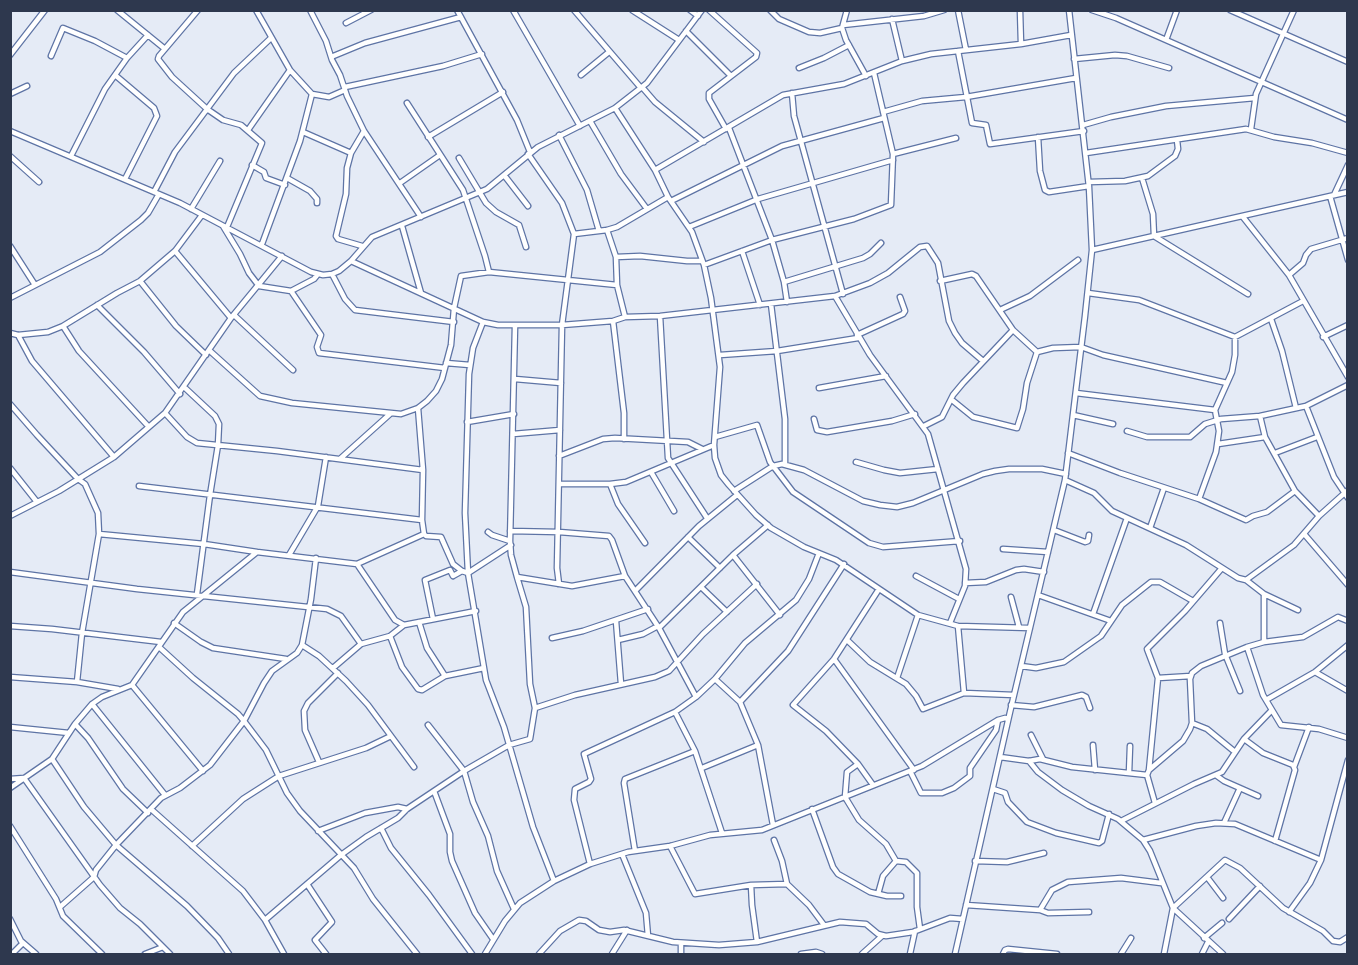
<!DOCTYPE html>
<style>
body{margin:0}
#map{position:relative;width:1358px;height:965px;overflow:hidden;background:#e5ebf6;font-family:Barlow,sans-serif}
canvas{display:block}
.frame{position:absolute;inset:0;border:12px solid #2e384e;pointer-events:none}
</style>
<div id="map">
<canvas width="1358" height="965"></canvas>
<div class="frame"></div>
</div>
<script>
const context = document.querySelector('canvas').getContext('2d');
context.lineJoin = 'round';
const toPath = rows => new Path2D(rows.map(r => 'M' + r).join(''));
function trace(path, color, width, dash) { context.strokeStyle = color; context.lineWidth = width; context.lineCap = dash ? 'butt' : 'round'; context.setLineDash(dash || []); context.stroke(path); }
const minor = toPath([
 [117,10,165,49],
 [198,10,159,56,158,59,172,77,207,109,223,120,241,125,262,143,227,227],
 [256,10,290,70,312,94,329,97,345,90],
 [310,10,326,41,332,60,340,75,347,96,364,131,421,217],
 [457,10,517,120,530,152],
 [513,10,580,126],
 [574,10,641,88],
 [632,10,679,40],
 [690,10,698,16],
 [709,10,757,53,756,57,709,93,709,99,726,129],
 [770,10,779,19,809,32,820,33,842,28],
 [847,10,842,28,846,40,866,76],
 [958,10,966,50],
 [1020,10,1021,44],
 [1092,10,1116,18,1348,120],
 [1230,10,1348,62],
 [892,19,902,61],
 [346,23,371,10],
 [843,25,924,16,944,10],
 [686,31,731,76],
 [1166,40,1177,10],
 [958,51,972,123,986,125,990,144,1084,131],
 [10,55,45,10],
 [51,56,63,28,95,41,127,58],
 [331,57,365,43,461,17],
 [1074,59,1115,55,1127,56,1169,68],
 [799,68,824,58,849,45],
 [115,75,154,108,157,116,125,179],
 [581,75,609,52],
 [345,87,443,66,482,54],
 [642,87,655,102,704,142],
 [792,93,794,116,843,294],
 [10,94,27,86],
 [407,103,463,190,485,256,489,272],
 [615,108,655,170,668,197,692,232,704,265,711,298,720,367,714,445,715,458,721,475,729,485,756,515,771,528,804,547,836,560,918,615,958,626,1030,628],
 [883,112,922,101,966,97,1076,78],
 [590,121,621,174,647,209],
 [1083,125,1111,117,1166,106,1255,98],
 [729,128,772,240,784,282,787,302],
 [1251,129,1256,94,1294,10],
 [248,130,290,70],
 [10,131,180,203,311,272,323,275,332,274,339,271,351,261,372,237,487,189,538,147,615,108,647,83,702,10],
 [303,132,351,153],
 [559,135,587,190,599,231],
 [428,137,503,92],
 [1038,137,1040,171,1045,190,1049,192,1089,186],
 [1086,153,1246,129,1274,137,1312,143,1348,153],
 [528,154,562,203,574,234,562,325,557,568,559,584],
 [893,154,956,138],
 [10,156,39,182],
 [71,156,105,89,127,58,148,35],
 [459,158,486,203,496,212,519,225,526,247],
 [252,165,264,172,266,178,285,185],
 [655,170,783,95,844,84,902,61,931,54,1021,44,1071,35],
 [504,175,528,206],
 [287,178,310,191,317,199,317,203],
 [1142,178,1153,214,1154,236,1248,294],
 [1089,182,1125,181,1148,176,1175,156,1178,149,1177,140],
 [400,183,440,155],
 [154,192,175,152,234,73,271,38],
 [1334,195,1348,165],
 [1330,196,1348,260],
 [671,201,782,146,884,118],
 [191,209,220,161],
 [1243,217,1289,275,1348,377],
 [223,226,240,254,249,273,259,286,291,291,314,279,318,274],
 [402,226,421,293],
 [689,227,758,199,893,160],
 [607,230,616,257,617,285,625,317],
 [574,234,607,230,617,227,668,197],
 [262,244,300,141,312,94],
 [10,246,35,285],
 [362,246,338,239,336,236,346,194,347,168,351,153,364,131],
 [1092,250,1348,192],
 [175,251,231,318],
 [742,251,760,305],
 [616,257,640,256,687,261,702,261],
 [351,261,483,322,498,325,562,325,613,321,625,317,660,316,835,296,870,283,888,273,920,247,927,246,938,263,949,321,955,333,962,343,983,361],
 [704,265,772,240,854,219,891,205,893,154,874,73],
 [332,274,345,299,355,310,454,322],
 [1289,275,1303,263,1306,255,1311,249,1348,238],
 [140,281,176,326,206,355],
 [940,281,972,274,976,276,1013,330,1037,352],
 [784,282,863,258,870,254,881,243],
 [291,291,321,335,317,347,319,353,445,368],
 [1088,293,1139,300,1235,337,1303,301],
 [835,296,870,355,928,434,966,569,965,586,950,623],
 [10,298,100,252,141,220,148,213,159,194],
 [771,304,785,419,785,465],
 [97,305,144,352,180,394],
 [1000,310,1030,296,1078,260],
 [234,315,293,370],
 [660,316,668,458,707,518],
 [1271,319,1282,351,1296,408],
 [613,321,624,413,624,439],
 [483,322,473,348,469,374,465,513,468,573,486,680,504,727,533,827,554,881],
 [63,326,79,351,148,426],
 [515,326,510,541,511,555,517,577,572,586,625,576],
 [10,333,18,335,48,332,63,326,117,293,140,281,175,251,202,215],
 [18,335,32,361,114,457],
 [857,335,903,314,905,311,900,297],
 [1323,337,1348,325],
 [210,351,260,396,292,403,401,414,418,408,427,401,436,391,442,379,451,345,454,308,461,276,489,272,617,285],
 [1037,352,1053,348,1081,347,1103,355,1227,383],
 [720,355,777,351,858,338],
 [446,363,470,365],
 [515,379,561,383],
 [184,387,215,416,219,424,218,445,210,495,197,594],
 [819,388,886,376],
 [1076,393,1215,410],
 [952,400,973,417,1017,428,1023,409,1027,383,1037,352],
 [10,404,37,435,78,479,85,484,98,513,99,534,82,633,77,682],
 [1306,406,1334,477,1348,498],
 [418,408,423,470,422,520],
 [165,413,187,437,197,443,277,451,423,470],
 [1073,415,1113,424],
 [1260,416,1265,437,1295,491,1319,516],
 [814,419,817,430,827,432,892,421,915,414],
 [467,422,514,414],
 [924,426,942,417,953,395,963,383,1013,330],
 [1127,431,1147,437,1190,437,1205,424,1221,419,1260,416,1306,406,1348,385],
 [513,434,560,430],
 [715,437,757,425,770,462,793,492,869,543,883,547,960,541],
 [1218,444,1265,437],
 [1068,453,1120,473,1199,499,1246,520,1253,516,1267,512,1295,491],
 [1275,453,1317,437],
 [559,456,603,439,615,438,688,442,702,449],
 [341,458,390,414],
 [856,462,884,470,900,473,938,469],
 [10,468,37,502],
 [651,472,674,511],
 [1065,480,1094,493,1112,511,1186,545,1238,578,1246,580,1264,594,1298,610],
 [559,484,610,484,626,482,714,445],
 [610,484,618,504,645,543],
 [139,486,422,520,424,534],
 [734,491,773,466,782,464,804,470,863,501,880,505,897,507,913,503,983,474,995,471,1009,469,1042,469,1066,474],
 [1199,499,1216,452,1219,431,1215,410,1232,372,1235,355,1235,337],
 [10,516,59,491,114,457,165,413,231,318,282,256],
 [1150,528,1164,488],
 [1054,530,1085,542,1088,541,1089,535],
 [510,531,559,532,609,536,612,540,625,576,659,628,696,697],
 [488,532,492,535,510,541],
 [99,534,204,544,257,552],
 [1305,535,1348,585],
 [688,537,720,568],
 [1003,549,1048,552],
 [289,555,318,506,326,457],
 [733,555,780,615],
 [316,558,311,599,302,645,297,653,272,671,264,683,244,721,266,750,287,793,300,811,354,868,373,899,417,954],
 [357,564,424,534,426,536,441,537,453,564,462,571,468,573,511,545],
 [10,572,137,589,327,609,341,616,361,644],
 [916,576,959,599],
 [1246,580,1294,545,1319,516,1348,490],
 [965,583,986,582,1016,570,1024,569,1044,572],
 [701,587,727,612],
 [636,590,699,526,737,495],
 [1264,594,1264,642],
 [1038,595,1111,621],
 [1011,597,1019,627],
 [1093,614,1127,518],
 [433,619,425,580,450,570,453,576,462,571],
 [616,621,621,684],
 [419,622,427,648,445,676],
 [174,623,201,642,213,648,286,659],
 [1220,623,1225,654,1240,691],
 [10,626,52,629,161,642],
 [958,626,964,693],
 [659,628,733,555,768,525],
 [390,636,402,667,418,689,422,690,445,676,484,668],
 [552,638,583,631,648,609],
 [618,640,643,634,658,626],
 [847,640,870,662,906,684,916,696,923,709,964,693,1014,695],
 [302,645,319,656,346,681,368,705,414,767],
 [1247,647,1263,695,1281,725,1319,729,1348,738],
 [834,659,914,770],
 [1021,666,1036,668,1064,662,1101,636,1122,605,1151,582,1160,582,1193,601],
 [333,668,361,644,390,636,404,625],
 [1315,672,1348,691],
 [10,677,77,682,118,689],
 [897,678,918,615],
 [1158,678,1191,676],
 [715,679,740,702,758,745,773,825],
 [132,685,203,771],
 [1266,700,1315,672,1348,645],
 [740,702,788,651,844,564],
 [92,704,165,795],
 [1011,705,1034,707,1082,695,1086,697,1090,708],
 [535,708,575,695,655,677,669,671,703,634,757,584],
 [675,712,695,751,722,833],
 [1192,723,1207,729,1235,752],
 [75,724,88,738,123,789,148,813],
 [428,725,464,771,473,802,488,836,497,871,514,909],
 [10,727,69,733],
 [1031,735,1043,759],
 [1244,739,1263,753,1293,765,1295,770,1275,841],
 [1093,745,1095,770],
 [1000,757,1029,761,1040,759,1072,767,1147,775],
 [52,759,84,807,116,845,187,906,218,938,229,954],
 [1029,761,1038,772,1062,790,1089,806,1118,819,1143,840,1150,851,1173,908,1223,954],
 [319,762,305,730,304,711,308,703,338,673],
 [858,764,847,772,845,797,859,820,886,844,896,861],
 [1294,767,1309,727],
 [702,768,758,745],
 [1149,770,1158,678,1147,649,1185,611,1222,568],
 [910,771,921,793,942,793,954,788,970,776,970,768,996,730,998,720],
 [1129,773,1130,746],
 [1217,776,1224,781,1258,796],
 [10,779,24,778,100,885,120,908,140,924,170,954],
 [873,785,858,764,826,731,793,705,834,659,879,589],
 [10,788,52,759,75,724,92,704,102,697,132,685,183,612,257,552,357,564,395,620,404,625,476,611],
 [993,789,1005,793,1008,802,1027,822,1056,833,1099,843,1102,841,1109,814],
 [434,791,450,834,450,852,452,861,475,913,493,939],
 [1155,803,1147,775,1149,770,1183,741,1190,729,1192,723,1190,679,1192,673,1201,666,1247,647,1264,642,1303,637,1338,617,1348,621],
 [812,809,833,867,838,874,870,892,887,896,901,896],
 [152,810,243,891,265,920,284,954],
 [1121,821,1194,784,1222,772,1244,739,1271,711],
 [1224,823,1240,788],
 [10,826,56,899,63,916,102,954],
 [381,828,391,848,429,895,472,954],
 [318,831,365,813,398,807,407,809],
 [774,840,782,861,787,884],
 [1143,840,1196,826,1216,823,1235,824,1321,860],
 [192,846,243,799,279,776,366,748,391,736],
 [670,846,695,894,751,885,787,884,809,905,824,925],
 [635,851,624,783,625,779,695,751],
 [622,854,646,913,648,936],
 [896,861,906,862,917,873,917,907,920,929],
 [975,861,1007,862,1044,853],
 [590,864,574,800,575,789,589,782,591,779,584,754,675,712,696,697,715,679,745,643,796,600,809,579,819,553],
 [1207,877,1223,898],
 [307,884,332,922,315,940,326,954],
 [751,885,752,905,757,942],
 [878,894,883,876,896,861],
 [966,905,1040,910,1048,913,1089,912],
 [60,907,94,877,96,870,116,845,161,798,180,788,210,765,244,721,238,714,193,678,159,647],
 [1040,910,1052,890,1068,882,1121,878,1161,883],
 [1289,912,1310,883,1321,860,1348,760],
 [10,919,21,941,36,954],
 [1229,919,1260,886],
 [265,920,341,855,366,837,398,818,407,809,464,771,509,745,530,739,535,708,530,684,526,607,517,577],
 [1204,938,1222,923],
 [681,943,681,954],
 [12,954,23,943],
 [145,954,163,947],
 [485,954,505,921,520,903,554,881,590,864,628,852,670,846,710,835,762,830,922,766,998,720,1005,718,1008,719],
 [539,954,560,931,579,920,586,921,599,930,610,932,624,930,673,942,719,945,757,942,840,922,866,924,878,934,886,936,913,932,950,918,963,919],
 [612,954,627,930],
 [801,954,816,952,822,954],
 [862,954,882,936],
 [910,954,915,931],
 [955,954,1010,712,1065,480,1085,316,1092,250,1089,187,1069,10],
 [1003,954,1005,950,1008,949,1057,954],
 [1121,954,1131,938],
 [1164,954,1173,908,1225,860,1240,868,1283,908,1323,931,1333,941,1340,942,1348,937],
 [1202,954,1208,942]
]);
trace(minor, '#5e74a5', 7);
trace(minor, '#fff', 4.5);
</script>
